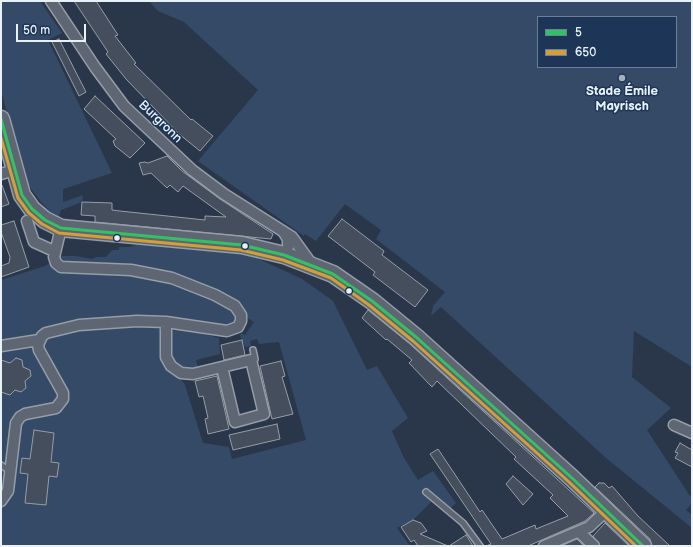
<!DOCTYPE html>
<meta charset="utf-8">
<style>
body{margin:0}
#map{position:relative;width:693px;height:547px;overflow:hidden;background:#2a374a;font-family:"Balsamiq Sans",sans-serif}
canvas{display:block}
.frame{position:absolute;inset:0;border:2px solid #e8f1f8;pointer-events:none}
.legend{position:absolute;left:537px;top:16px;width:140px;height:52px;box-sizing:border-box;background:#1d3557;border:1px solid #6e8097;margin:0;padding:5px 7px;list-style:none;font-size:12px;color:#e8f1f8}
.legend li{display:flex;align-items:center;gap:8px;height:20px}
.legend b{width:20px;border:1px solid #6e8097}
.scale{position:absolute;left:16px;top:24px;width:70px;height:18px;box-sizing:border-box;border:2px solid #e8f1f8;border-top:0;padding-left:5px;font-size:12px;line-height:14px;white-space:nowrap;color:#e8f1f8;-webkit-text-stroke:3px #1d3557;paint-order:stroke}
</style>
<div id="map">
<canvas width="693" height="547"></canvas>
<div class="frame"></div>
<ul class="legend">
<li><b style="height:5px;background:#33c263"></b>5</li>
<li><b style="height:5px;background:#d29f39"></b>650</li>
</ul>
<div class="scale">50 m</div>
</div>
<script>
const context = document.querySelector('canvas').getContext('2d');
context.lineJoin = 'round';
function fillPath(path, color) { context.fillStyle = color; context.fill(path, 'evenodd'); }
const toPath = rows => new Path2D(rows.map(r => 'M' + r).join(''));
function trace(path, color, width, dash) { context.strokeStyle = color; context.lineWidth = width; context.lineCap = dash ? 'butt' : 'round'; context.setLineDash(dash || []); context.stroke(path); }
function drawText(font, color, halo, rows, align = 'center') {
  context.font = font + ' "Balsamiq Sans",sans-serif'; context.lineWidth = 3; context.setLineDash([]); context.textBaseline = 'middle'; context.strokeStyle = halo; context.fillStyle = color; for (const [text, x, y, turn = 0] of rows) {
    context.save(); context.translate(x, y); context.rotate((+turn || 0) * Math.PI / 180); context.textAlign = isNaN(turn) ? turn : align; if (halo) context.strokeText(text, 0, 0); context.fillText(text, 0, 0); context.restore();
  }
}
const green = toPath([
 [1,1,40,1,62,33,48,40,112,173,63,189,63,202,83,195,82,202,61,210,59,216,52,213,42,203,25,181,1,90],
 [149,1,692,1,692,367,634,331,632,377,671,408,647,430,692,499,692,503,686,510,692,515,692,528,606,458,441,307,431,316,433,306,445,292,376,239,381,230,345,204,316,241,305,234,304,236,198,161,258,90,184,22,158,11],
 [538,17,676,17,676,67,538,67],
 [141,243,244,252,302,279,333,301,367,370,377,366,408,418,392,431,404,458,418,480,433,471,456,503,448,510,434,499,413,520,397,528,410,546,1,546,1,280,45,266,60,256,76,256,92,259,96,257,106,257,112,250,119,250,119,247,130,247],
 [242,315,254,322,245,335,241,333,240,335,245,347,251,346,250,341,257,339,259,344,279,342,306,440,232,459,229,447,203,443,185,385,171,366,166,322,238,327],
 [177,329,192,331,219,338,220,354,196,360,198,368,182,368,174,364,169,355,170,335,172,331]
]);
const building = toPath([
 [74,1,96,1,118,35,115,36,136,63,134,64,191,120,192,119,213,136,200,151,179,134,126,79,106,54,108,52,74,1],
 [59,39,86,92,79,96,52,42,59,39],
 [95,96,145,143,130,158,115,146,113,141,116,139,84,109,95,96],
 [167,156,182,171,220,199,273,234,271,239,95,222,95,216,81,215,82,202,112,203,112,210,120,211,205,220,205,216,226,217,183,186,178,192,170,185,167,188,151,173,143,175,139,163,145,162,148,163,167,156],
 [1,185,2,185,9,204,1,207,1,185],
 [342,219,384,251,382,255,428,290,415,307,373,275,375,272,328,236,342,219],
 [14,221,29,267,1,277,1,266,9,263,10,257,1,232,1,225,14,221],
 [368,310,410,344,594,513,585,521,528,546,486,546,491,544,430,454,438,449,480,512,482,510,502,539,535,525,536,529,568,516,550,498,553,495,514,459,516,457,437,381,432,387,409,363,412,360,387,339,386,340,362,318,368,310],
 [242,340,245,355,224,360,221,345,242,340],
 [16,358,22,360,23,367,30,370,31,376,25,381,26,388,21,392,15,390,10,395,1,392,1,360,10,363,16,358],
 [281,361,285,376,282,377,293,414,272,419,260,366,281,361],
 [217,376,229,429,208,434,205,419,208,418,203,396,199,397,195,381,217,376],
 [277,424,280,439,233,450,229,435,277,424],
 [34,430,54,433,51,462,59,463,57,477,49,476,46,505,25,503,28,474,20,473,22,458,30,459,34,430],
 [680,443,692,450,692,467,675,458,678,453,675,452,680,443],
 [513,476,533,494,523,505,506,484,513,476],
 [599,483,604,483,609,488,612,486,638,516,670,546,652,546,650,539,595,487,599,483],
 [413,520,421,523,427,531,420,534,448,546,418,546,414,540,411,542,401,527,413,520],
 [605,523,629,546,600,546,593,536,605,523],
 [466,535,473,546,449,546,466,535],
 [577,539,584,546,561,546,577,539]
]);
const service = toPath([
 [252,359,255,359,253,350],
 [1,465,10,471],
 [426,492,463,523,480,546]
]);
const minor = toPath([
 [51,1,95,67,124,106,192,170,224,194,292,237,313,266],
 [1,174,14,170],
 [27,221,34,242,54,251],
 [283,231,288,239,288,247,284,255],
 [166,322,166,357,171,366,181,373,193,374,251,360,264,414,235,422,222,367],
 [1,346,39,340],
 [674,425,692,433],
 [1,501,8,491,16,423,20,417,25,414,56,408,63,399,63,393,39,350,38,345,42,336,46,333,79,325,137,321,166,322,227,331,238,327,241,321,241,315,235,306,215,295,172,278,131,270,61,267,56,263,54,257,61,228],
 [579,532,594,546],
 [544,546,589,527,606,511]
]);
const primary = toPath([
 [1,119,22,195,32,209,45,220,61,228,71,229,242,245,284,255,333,274,372,301,416,337,572,478,643,546]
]);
const bus1 = toPath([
 [1,119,22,195,32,209,45,220,61,228,242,245,284,255,333,274,372,301,416,337,572,478,643,546]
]);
const bus2 = toPath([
 [1,138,18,198,29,213,42,224,59,233,241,250,283,260,331,278,369,305,413,341,569,482,636,546]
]);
const markers = [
 [622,78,4,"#a6b0bb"],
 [117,238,3.5,"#e8f1f8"],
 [245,246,3.5,"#e8f1f8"],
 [349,291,3.5,"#e8f1f8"]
];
const poiNames = [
 ["Stade Émile",622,92],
 ["Mayrisch",622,107]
];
const streetNames = [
 ["Burgronn",160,122,44]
];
fillPath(green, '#354a67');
fillPath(building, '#444e5c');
trace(building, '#959da7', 1);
trace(service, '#959da7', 8);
trace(minor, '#959da7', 13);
trace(primary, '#959da7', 19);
trace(service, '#5d6672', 5);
trace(minor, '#5d6672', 10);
trace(primary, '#5d6672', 16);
trace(bus1, '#33c263', 3);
trace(bus2, '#d29f39', 3);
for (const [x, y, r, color] of markers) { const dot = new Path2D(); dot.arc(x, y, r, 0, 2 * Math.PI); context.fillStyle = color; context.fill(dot); trace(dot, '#1d3557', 1.5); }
drawText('bold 13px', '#e8f1f8', '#1d3557', poiNames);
drawText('13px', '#e8f1f8', '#1d3557', streetNames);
</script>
